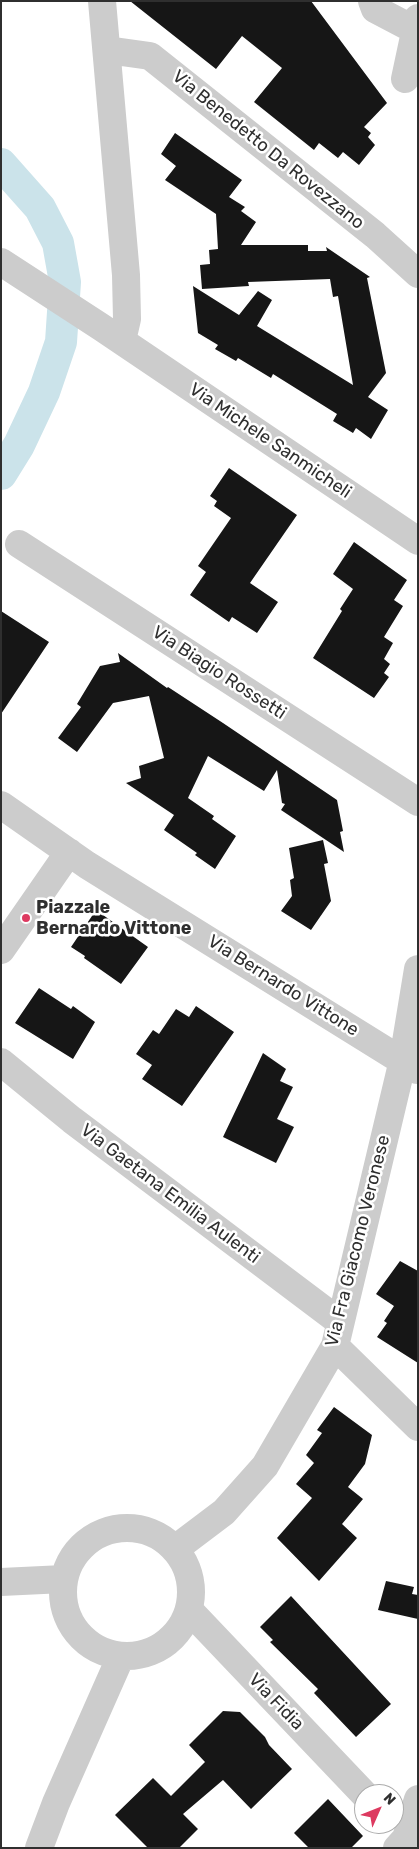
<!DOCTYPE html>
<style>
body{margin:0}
#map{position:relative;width:419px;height:1849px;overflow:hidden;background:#fff;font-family:Rubik,sans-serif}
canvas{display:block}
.frame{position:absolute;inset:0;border:2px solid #2f2f2f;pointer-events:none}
.north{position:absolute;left:354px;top:1784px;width:50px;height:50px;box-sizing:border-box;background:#fff;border:1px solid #acacac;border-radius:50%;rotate:46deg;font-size:14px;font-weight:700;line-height:20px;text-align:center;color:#2f2f2f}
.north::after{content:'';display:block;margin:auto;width:18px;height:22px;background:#dd3a60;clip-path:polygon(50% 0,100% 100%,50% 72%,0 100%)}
</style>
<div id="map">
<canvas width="419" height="1849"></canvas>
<div class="frame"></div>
<div class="north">N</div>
</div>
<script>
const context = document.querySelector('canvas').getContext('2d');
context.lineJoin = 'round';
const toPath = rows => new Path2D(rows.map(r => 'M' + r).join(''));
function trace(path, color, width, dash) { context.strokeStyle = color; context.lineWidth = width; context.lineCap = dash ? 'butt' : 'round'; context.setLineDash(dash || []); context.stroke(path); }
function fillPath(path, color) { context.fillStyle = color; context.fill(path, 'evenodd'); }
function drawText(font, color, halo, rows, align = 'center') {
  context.font = font + ' Rubik,sans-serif'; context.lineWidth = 5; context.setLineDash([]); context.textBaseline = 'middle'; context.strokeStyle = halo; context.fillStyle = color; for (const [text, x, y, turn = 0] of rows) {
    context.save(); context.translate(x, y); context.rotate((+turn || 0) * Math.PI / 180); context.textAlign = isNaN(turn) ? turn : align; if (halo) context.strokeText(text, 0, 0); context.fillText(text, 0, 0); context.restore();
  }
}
const canal = toPath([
 [1,164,40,208,58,243,65,282,61,342,44,392,19,445,1,474]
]);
const building = toPath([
 [130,1,311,1,387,103,364,127,371,133,368,137,375,145,359,165,343,152,338,158,319,143,314,150,254,102,282,68,242,36,216,69],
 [175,133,242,180,229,197,245,207,241,211,256,222,241,245,308,245,308,251,327,251,326,247,370,277,367,278,386,373,368,397,388,410,371,439,356,428,353,433,333,421,337,414,273,374,271,378,238,358,236,361,215,349,218,345,198,333,193,286,239,315,258,291,272,300,257,326,353,385,338,296,333,297,330,279,248,282,249,286,202,289,200,265,210,264,209,250,218,249,216,214,165,180,176,166,161,154],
 [229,468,297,515,250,583,278,602,257,633,232,617,229,622,190,595,206,572,198,566,231,518,214,506,217,501,210,496],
 [354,542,407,580,394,600,403,606,384,637,393,643,384,659,390,664,384,673,389,677,374,698,313,658,342,611,340,609,353,589,333,574],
 [1,611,49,642,1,714],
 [118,653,167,688,168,687,223,723,337,800,343,831,340,832,344,852,281,810,285,804,282,803,277,770,264,791,208,756,188,798,214,816,212,819,236,836,215,869,195,855,197,853,164,830,174,815,126,783,141,778,139,766,164,758,149,696,113,703,77,752,58,738,81,707,77,704,100,666,120,662],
 [323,840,328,863,324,864,331,901,311,930,281,911,292,896,290,880,294,878,289,848],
 [96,910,148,947,121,984,84,958,85,956,71,947],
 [39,988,71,1009,73,1006,95,1022,73,1059,15,1023],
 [196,1006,234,1032,182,1106,142,1079,152,1065,136,1054,153,1030,159,1034,176,1009,189,1017],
 [263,1053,286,1069,280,1081,293,1087,277,1119,294,1127,276,1163,223,1137],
 [400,1261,418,1271,418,1363,377,1337,387,1323,384,1321,394,1306,376,1294],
 [334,1407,372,1435,365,1464,348,1487,363,1499,342,1524,357,1538,319,1581,277,1538,312,1498,296,1484,314,1463,306,1455,322,1433,317,1430],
 [386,1581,414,1587,412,1594,418,1595,418,1619,378,1610],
 [291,1596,391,1704,356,1737,314,1693,318,1689,270,1642,273,1640,260,1627],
 [223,1711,240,1712,265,1737,269,1745,292,1769,251,1809,223,1780,183,1814,198,1829,179,1848,148,1848,115,1815,153,1778,171,1796,205,1762,189,1745],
 [328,1799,363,1836,351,1848,309,1848,294,1833]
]);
const minor = toPath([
 [102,1,126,275,127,319,122,341],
 [372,1,375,9,415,30],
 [107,50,150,56,375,235,418,274],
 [405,79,418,18],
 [1,262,101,327,418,541],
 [19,544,418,802],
 [1,805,87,865,417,1070],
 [1,950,69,852],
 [1,1062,72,1120,340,1322],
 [335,1346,418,1427],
 '63 1592a64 64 0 1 1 128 0a64 64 0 1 1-128 0Z',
 [175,1549,224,1512,265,1466,335,1346,403,1060,418,969],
 [1,1582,64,1579],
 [189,1610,364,1794],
 [39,1848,56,1803,121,1656],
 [397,1848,406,1838,418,1799]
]);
const markers = [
 [26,918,5,"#dd3a60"]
];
const streetNames = [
 ["Via Benedetto Da Rovezzano",268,150,39],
 ["Via Michele Sanmicheli",270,441,34],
 ["Via Biagio Rossetti",219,673,33],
 ["Via Bernardo Vittone",283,986,32],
 ["Via Gaetana Emilia Aulenti",170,1194,37],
 ["Via Fra Giacomo Veronese",358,1241,-76],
 ["Via Fidia",276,1702,46]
];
const poiNames = [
 ["Piazzale",36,908],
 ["Bernardo Vittone",36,929]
];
trace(canal, '#cbe3ea', 32);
fillPath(building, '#161616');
trace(minor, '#ccc', 28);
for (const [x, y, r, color] of markers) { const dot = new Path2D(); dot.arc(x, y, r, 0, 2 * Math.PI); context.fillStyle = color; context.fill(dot); trace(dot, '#fff', 2); }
drawText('18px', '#2f2f2f', '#fff', streetNames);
drawText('bold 18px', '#2f2f2f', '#fff', poiNames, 'left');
</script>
